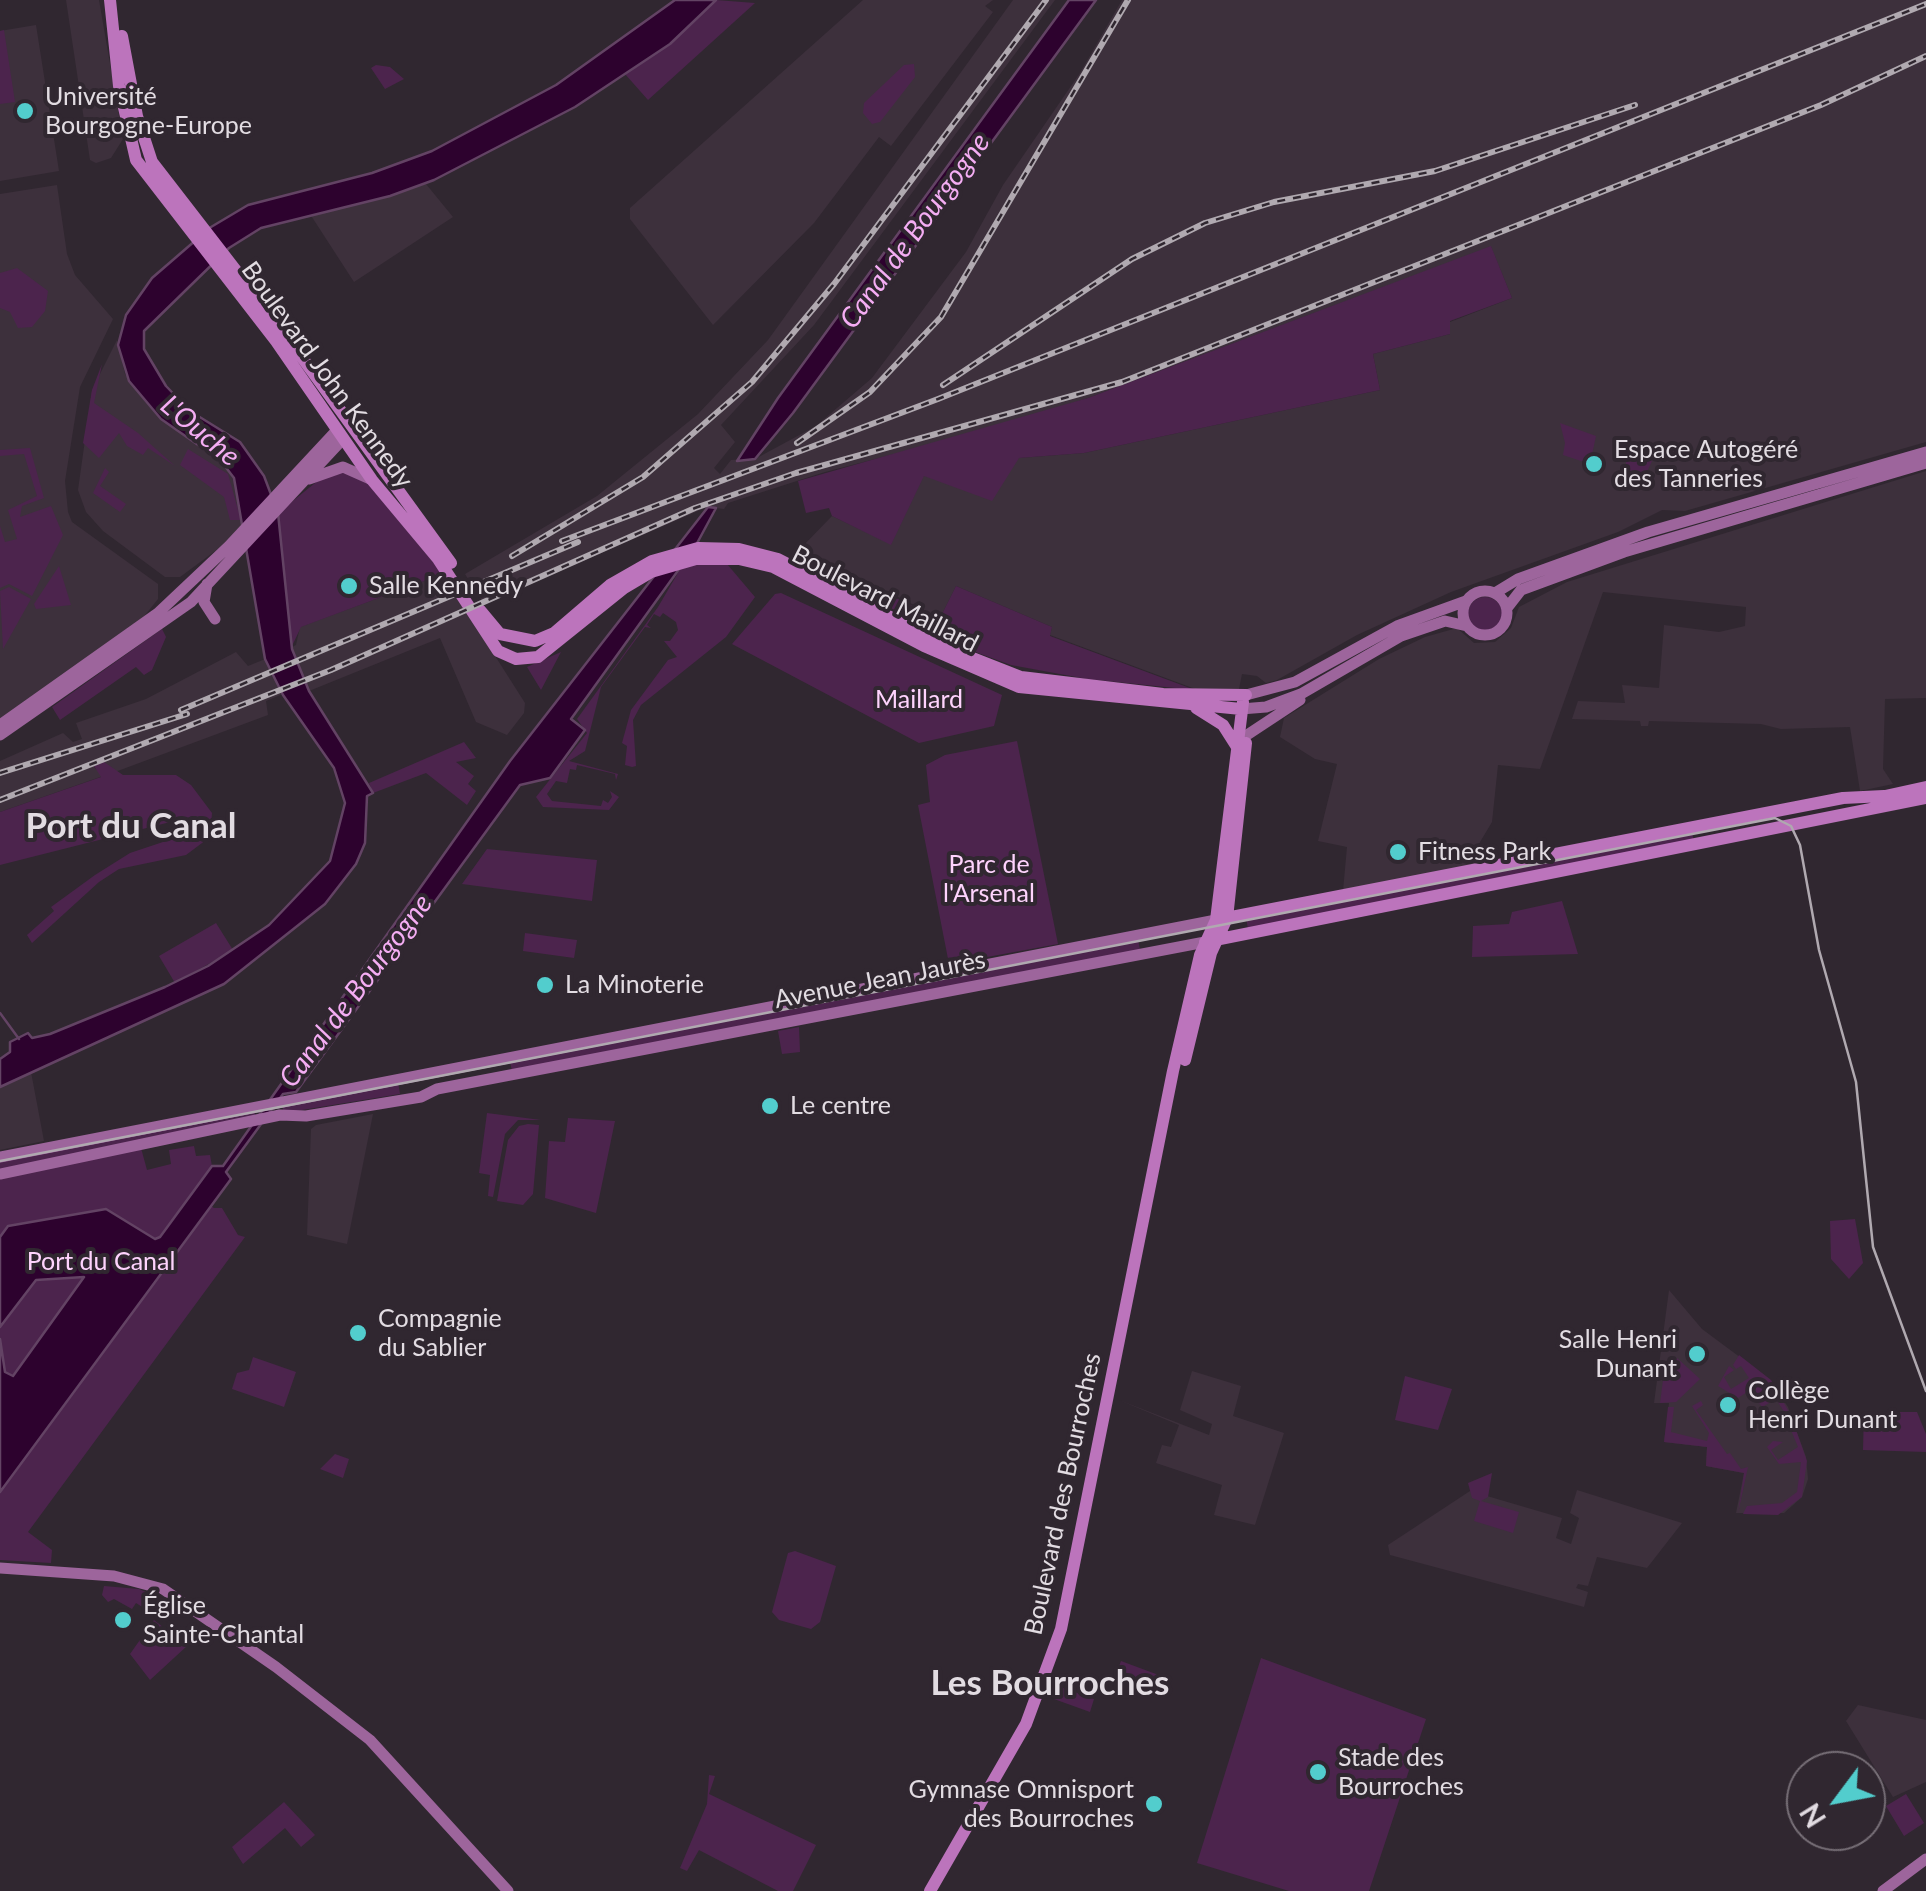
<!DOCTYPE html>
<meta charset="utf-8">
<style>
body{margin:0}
#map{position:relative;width:1926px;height:1891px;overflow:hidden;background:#302730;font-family:Lato,sans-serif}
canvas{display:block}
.north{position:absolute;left:1786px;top:1751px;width:100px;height:100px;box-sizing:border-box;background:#302730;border:2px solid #776f77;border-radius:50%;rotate:238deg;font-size:28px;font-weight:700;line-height:40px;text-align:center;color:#e2dce2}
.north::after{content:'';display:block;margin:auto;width:35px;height:45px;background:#52cdcd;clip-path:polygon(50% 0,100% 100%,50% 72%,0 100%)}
</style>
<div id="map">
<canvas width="1926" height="1891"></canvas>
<div class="north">N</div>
</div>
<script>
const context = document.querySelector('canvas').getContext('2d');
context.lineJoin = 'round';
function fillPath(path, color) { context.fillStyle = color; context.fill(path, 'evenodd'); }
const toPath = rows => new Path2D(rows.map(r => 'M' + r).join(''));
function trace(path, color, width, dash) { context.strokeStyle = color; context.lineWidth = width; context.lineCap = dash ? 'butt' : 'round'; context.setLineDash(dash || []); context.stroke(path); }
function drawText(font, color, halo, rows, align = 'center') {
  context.font = font + ' Lato,sans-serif'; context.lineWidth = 8; context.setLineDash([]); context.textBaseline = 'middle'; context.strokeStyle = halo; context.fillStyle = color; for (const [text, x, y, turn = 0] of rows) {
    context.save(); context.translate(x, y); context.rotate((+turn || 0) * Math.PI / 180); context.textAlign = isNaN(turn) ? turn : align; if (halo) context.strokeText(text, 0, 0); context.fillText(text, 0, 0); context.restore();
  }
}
const built = toPath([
 [66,0,99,0,123,139,111,158,96,163,90,160],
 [863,0,993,0,985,6,993,12,891,146,879,137,814,223,713,325,630,219,630,208],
 [1013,0,1055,0,814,325,721,425,735,442,714,468,720,474,731,460,755,459,816,426,872,378,966,252,1003,185,1080,73,1122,0,1926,0,1926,442,1685,511,1662,510,1618,532,1451,592,1357,635,1277,680,1266,683,1257,676,1242,674,1239,689,1231,690,1198,690,1050,635,1052,627,956,586,940,618,801,548,832,516,891,544,924,475,1019,458,1084,453,1380,390,1373,354,1450,334,1450,322,1512,298,1491,247,1088,398,1003,426,825,472,728,503,724,509,707,507,484,604,465,574,597,496,698,414,768,340],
 [36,25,59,171,0,181,0,31],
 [426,184,453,217,354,282,310,214],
 [57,185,67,254,75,275,113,319,80,387,65,481,68,512,72,522,158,584,158,599,138,624,0,720,0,194],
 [117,340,125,374,148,405,224,463,238,487,244,523,222,546,180,577,165,577,103,531,86,512,78,490,92,390],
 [1926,471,1926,698,1885,699,1883,769,1893,784,1860,791,1850,727,1781,729,1761,724,1649,721,1648,726,1641,726,1640,721,1572,719,1578,701,1625,703,1622,685,1659,688,1664,625,1719,632,1745,626,1746,607,1603,592,1540,769,1498,765,1492,822,1480,842,1474,866,1343,891,1347,847,1318,841,1337,764,1315,759,1280,737,1284,718,1379,659,1425,637,1457,628,1474,643,1495,642,1511,628,1519,607,1567,582],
 [443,574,525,703,524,713,507,735,476,722,440,638,309,691,304,685,266,701,268,715,115,772,103,763,94,767,103,776,0,812,0,761,63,733,73,742,82,739,76,723,146,699,236,652,248,666,280,653,296,645,300,627],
 [31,1072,44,1141,0,1150,0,1087],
 [373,1114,347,1244,307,1235,311,1129,316,1125],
 [1669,1290,1702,1329,1768,1378,1788,1407,1792,1419,1787,1423,1796,1430,1806,1457,1808,1479,1802,1497,1784,1513,1736,1513,1744,1473,1706,1466,1707,1447,1664,1442,1669,1403,1654,1403],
 [1192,1371,1241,1386,1233,1416,1284,1433,1255,1525,1214,1515,1222,1485,1156,1463,1162,1445,1171,1447,1179,1425,1119,1400,1209,1435,1212,1424,1180,1410],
 [1577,1490,1682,1523,1647,1568,1597,1557,1588,1586,1578,1584,1576,1588,1588,1592,1584,1607,1390,1555,1388,1545,1470,1491,1562,1518,1556,1538,1571,1544,1579,1518,1570,1513],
 [1858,1705,1926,1720,1926,1782,1893,1797,1846,1721]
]);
const green = toPath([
 [716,0,755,3,648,100,625,74,670,44],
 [4,30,15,102,0,104,0,31],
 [914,64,915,77,880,122,872,124,863,113,864,103,904,65],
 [376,65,390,67,404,79,385,89,371,68],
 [1491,246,1512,298,1450,321,1450,334,1373,354,1380,390,1084,453,1019,458,992,501,924,476,891,545,832,516,829,508,806,513,798,481,1088,398],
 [17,268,48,291,45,311,32,327,18,328,10,312,0,308,0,273],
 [102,364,94,403,138,433,175,466,148,448,143,455,127,446,119,433,99,458,83,443,92,390],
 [1560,423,1596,436,1590,464,1563,455,1565,443],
 [1626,442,1656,452,1641,485,1619,477,1626,464],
 [30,448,44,498,22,506,20,517,51,506,63,535,32,596,9,584,0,588,0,526,5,542,17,539,8,510,37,496,24,454,0,456,0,450],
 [188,449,228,474,241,520,230,520,224,497,180,465],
 [105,468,109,472,100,486,126,504,120,512,93,493],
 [339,472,363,478,443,574,301,627,292,646,278,513,320,479],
 [798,554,940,618,956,586,1052,627,1050,636,1195,690,1087,679,1011,665,978,653,794,558],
 [705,563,727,564,755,597,726,637,641,705,633,720,636,766,632,767,625,765,627,746,622,743,631,710,668,660,677,657,664,641,670,641,678,630,676,622,663,613,660,617,654,614,647,625,651,628,645,627,601,687,585,751,569,761,618,774,616,780,615,774,577,765,576,770,570,769,567,783,556,781,547,794,552,801,601,806,603,800,608,803,612,797,610,791,619,797,609,810,543,807,536,797,587,733,577,719,658,607,682,566],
 [59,566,71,605,36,609,34,604],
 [9,587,31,599,3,649,0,591],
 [781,593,1002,695,994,726,919,743,732,644,775,594],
 '1468 614a17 17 0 1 1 34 0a17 17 0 1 1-34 0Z',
 [162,629,166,637,152,670,144,675,136,667,60,720,52,707],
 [561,652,541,690,527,667],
 [1017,741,1058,944,949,964,918,805,930,802,926,765,945,755],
 [464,742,476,758,456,762,474,776,468,784,476,791,467,805,426,773,373,793,369,783],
 [104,762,123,775,176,775,191,785,212,813,210,837,186,855,119,869,99,882,32,943,27,935,54,911,51,907,95,875,130,853,193,832,194,816,0,865,0,812,101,777,94,766],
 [1692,832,1694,842,1248,929,1246,917],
 [487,849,597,860,592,901,462,884],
 [1562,901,1578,954,1472,957,1473,926,1509,924,1512,912],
 [216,923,233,950,175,983,159,956],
 [525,933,577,940,574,958,523,951],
 [1138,939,1140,950,512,1072,510,1061],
 [799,1027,800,1052,782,1054,778,1031],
 [398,1082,400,1094,284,1113,282,1105],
 [254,1110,256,1118,0,1171,0,1160],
 [487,1113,541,1120,518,1120,505,1134,493,1197,488,1196,490,1175,479,1173],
 [568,1118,615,1121,596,1213,545,1198,549,1141,565,1142],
 [528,1124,539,1125,533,1194,523,1205,497,1201,508,1140,519,1126],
 [194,1146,196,1156,210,1155,212,1166,193,1193,214,1208,222,1208,238,1235,245,1237,28,1532,52,1550,51,1563,0,1560,0,1177,141,1148,147,1170,171,1164,169,1150],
 [1855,1219,1863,1263,1849,1279,1831,1259,1830,1221],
 [1739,1355,1771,1380,1789,1412,1785,1413,1776,1399,1762,1407,1750,1390,1738,1398,1718,1386,1729,1366,1734,1370,1724,1377,1731,1389,1749,1378,1741,1366,1736,1369,1733,1365],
 [253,1357,296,1372,284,1407,232,1389,237,1373,249,1370],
 [1677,1358,1700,1379,1676,1402,1660,1403,1664,1372],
 [1405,1376,1452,1389,1438,1430,1395,1420],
 [1701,1401,1703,1405,1696,1410,1727,1454,1730,1453,1741,1469,1748,1467,1738,1513,1744,1473,1706,1466,1707,1447,1664,1442,1668,1407,1674,1407,1671,1432,1707,1441,1709,1433,1692,1406],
 [1864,1412,1917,1412,1926,1434,1926,1452,1863,1450],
 [1791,1430,1796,1430,1807,1461,1802,1497,1778,1515,1743,1514,1747,1506,1782,1503,1797,1492,1801,1462,1779,1464,1767,1447,1773,1441,1783,1442,1771,1450,1778,1460,1798,1447],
 [335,1454,349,1459,343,1478,320,1469],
 [1492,1473,1488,1497,1481,1501,1519,1512,1513,1533,1474,1521,1480,1501,1472,1498,1468,1483],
 [795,1551,836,1566,820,1622,811,1629,779,1620,772,1612,788,1553],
 [104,1586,139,1589,155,1596,147,1610,136,1603,132,1609,114,1599,108,1602,102,1595],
 [154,1620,187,1646,150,1680,130,1654],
 [1261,1658,1426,1719,1369,1891,1289,1891,1197,1863],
 [1121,1661,1164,1677,1156,1696,1114,1680],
 [1055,1685,1094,1699,1090,1712,1054,1699],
 [709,1775,715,1776,709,1794,816,1845,793,1891,778,1891,699,1850,687,1871,680,1868,707,1804],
 [1906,1794,1924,1823,1904,1836,1886,1806],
 [284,1802,315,1835,301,1847,285,1828,243,1864,232,1847]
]);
const water = toPath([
 [675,0,716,0,670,44,575,107,434,180,390,196,261,228,229,248,144,331,144,349,166,386,190,411,240,442,264,476,278,513,292,649,309,691,373,793,367,796,365,843,356,864,325,904,224,984,0,1087,0,1059,10,1052,10,1042,28,1033,32,1038,50,1034,165,987,208,966,269,925,330,861,345,803,334,768,283,695,265,659,234,478,221,461,161,419,129,381,118,345,126,315,152,278,211,227,248,205,372,173,432,151,556,85,675,0],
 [1069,0,1096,0,793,413,755,459,737,461,778,398,1069,0],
 [708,507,716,508,695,547,571,719,585,730,550,778,520,785,296,1092,283,1094,226,1172,231,1179,0,1492,0,1339,5,1372,13,1376,84,1277,36,1280,0,1327,0,1237,8,1226,106,1209,155,1239,160,1237,212,1166,223,1166,510,761,708,507]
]);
const stream = toPath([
 [0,1013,19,1039]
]);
const secondary = toPath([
 [309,479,343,467,370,479],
 [207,584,204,602,215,619],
 '1463 613a22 22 0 1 1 44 0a22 22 0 1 1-44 0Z',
 [1495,593,1518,579,1648,532,1926,452],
 [1507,608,1521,590,1624,552,1926,463],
 [1246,695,1295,682,1397,626,1466,601],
 [1241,709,1266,707,1301,694,1401,636,1445,621,1467,626],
 [0,725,158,613,229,546,337,430],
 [0,735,191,602,343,439],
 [1247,735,1300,700],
 [0,1157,1216,920],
 [0,1174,280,1115,306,1116,421,1097,437,1089,1205,942],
 [0,1568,114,1576,163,1589,276,1667,370,1740,508,1891],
 [1883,1891,1926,1859]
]);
const primary = toPath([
 [110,0,119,86,136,160,276,341,372,480,438,559,498,651,516,659,538,657,624,588,651,572,696,559,739,559,773,567,924,646,1019,687,1241,709],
 [122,36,137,116,152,162,285,334,451,563],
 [480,610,500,634,535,641,554,633,610,585,652,561,698,548,739,549,778,559,960,653,1021,677,1163,694,1246,695],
 [1196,708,1223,725,1237,747],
 [1876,798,1926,787],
 [1216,920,1843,798,1884,796],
 [1205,942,1926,798],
 [1185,1060,1211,953,1227,918,1246,743],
 [930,1891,1026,1724,1061,1629,1173,1071,1200,955,1216,920,1243,702]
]);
const tram = toPath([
 [0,1161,1775,818,1791,826,1800,845,1819,950,1856,1082,1873,1247,1926,1391]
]);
const rail = toPath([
 [943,385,1132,259,1205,223,1274,202,1435,171,1635,105],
 [797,443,870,392,941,317,1128,0],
 [562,541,938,399,1926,4],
 [512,556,643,477,752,382,834,284,1046,0],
 [181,710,578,542],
 [0,773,187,714],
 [0,800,331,670,695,508,796,473,1122,382,1821,105,1926,56]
]);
const markers = [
 [25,111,10,"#52cdcd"],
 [1594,464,10,"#52cdcd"],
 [349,586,10,"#52cdcd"],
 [1398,852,10,"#52cdcd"],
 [545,985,10,"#52cdcd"],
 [770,1106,10,"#52cdcd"],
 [358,1333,10,"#52cdcd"],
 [1697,1354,10,"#52cdcd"],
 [1728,1405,10,"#52cdcd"],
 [123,1620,10,"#52cdcd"],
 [1318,1772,10,"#52cdcd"],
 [1154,1804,10,"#52cdcd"]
];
const poiNames = [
 ["Université",45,97],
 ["Bourgogne-Europe",45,126],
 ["Espace Autogéré",1614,450],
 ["des Tanneries",1614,479],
 ["Salle Kennedy",369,586],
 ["Fitness Park",1418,852],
 ["La Minoterie",565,985],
 ["Le centre",790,1106],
 ["Compagnie",378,1319],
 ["du Sablier",378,1348],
 ["Salle Henri",1677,1340,"right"],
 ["Dunant",1677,1369,"right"],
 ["Collège",1748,1391],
 ["Henri Dunant",1748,1420],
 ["Église",143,1606],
 ["Sainte-Chantal",143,1635],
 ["Stade des",1338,1758],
 ["Bourroches",1338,1787],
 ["Gymnase Omnisport",1134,1790,"right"],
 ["des Bourroches",1134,1819,"right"]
];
const streetNames = [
 ["Boulevard John Kennedy",327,375,54],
 ["Boulevard Maillard",885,599,27],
 ["Avenue Jean Jaurès",880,980,-11],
 ["Boulevard des Bourroches",1063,1494,-78]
];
const parkNames = [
 ["Maillard",919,700],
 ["Parc de",989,865],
 ["l'Arsenal",989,894],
 ["Port du Canal",101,1262]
];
const waterNames = [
 ["Canal de Bourgogne",915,231,-54],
 ["L'Ouche",200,431,40],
 ["Canal de Bourgogne",356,991,-53]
];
const districtNames = [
 ["Port du Canal",131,827],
 ["Les Bourroches",1050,1684]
];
fillPath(built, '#3d303c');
fillPath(green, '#4c244d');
fillPath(water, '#2d022e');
trace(water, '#634364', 2.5);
trace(stream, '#634364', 2.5);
trace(secondary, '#9d659c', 11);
trace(primary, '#bc74bc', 12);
trace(tram, '#b0a9b0', 2.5);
trace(rail, '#b0a9b0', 6);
trace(rail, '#302730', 2.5, [8]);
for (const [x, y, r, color] of markers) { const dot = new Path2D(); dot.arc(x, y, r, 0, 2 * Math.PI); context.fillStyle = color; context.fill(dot); trace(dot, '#302730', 4); }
drawText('25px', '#e2dce2', '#302730', poiNames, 'left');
drawText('25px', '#e2dce2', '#302730', streetNames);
drawText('25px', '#fed3fd', '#302730', parkNames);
drawText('italic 28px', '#f4adf3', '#302730', waterNames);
drawText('bold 35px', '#e2dce2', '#302730', districtNames);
</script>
